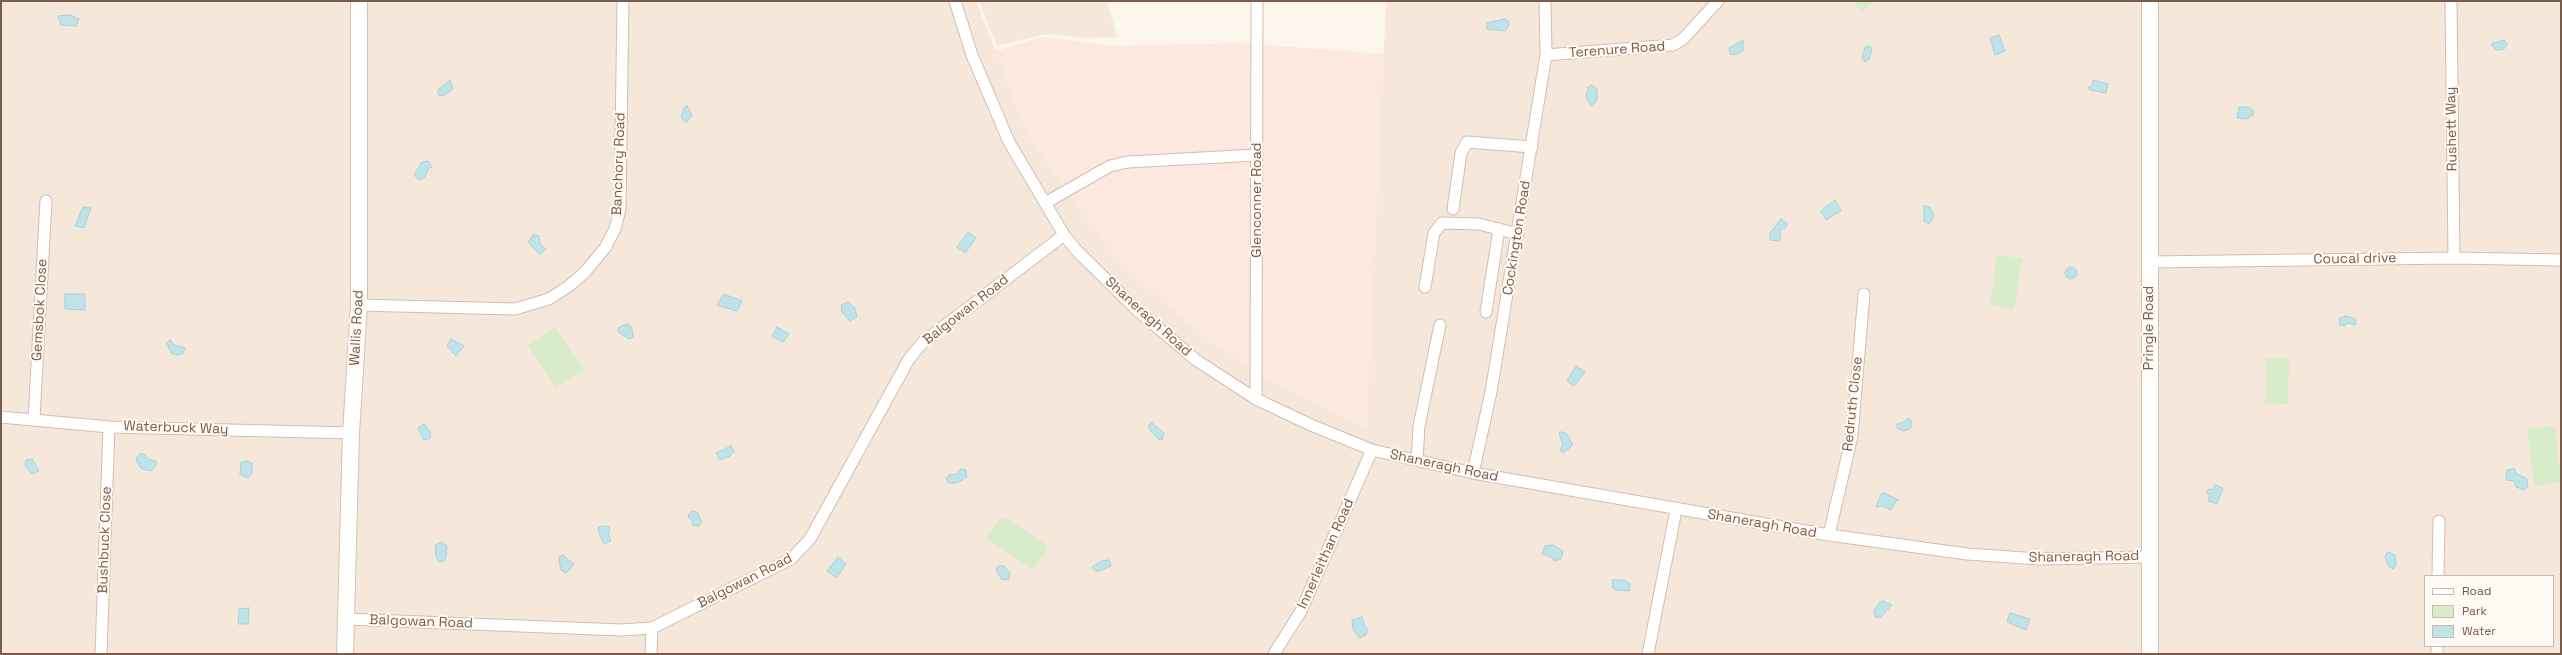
<!DOCTYPE html>
<style>
body{margin:0}
#map{position:relative;width:2562px;height:655px;overflow:hidden;background:#fdf6ec;font-family:"Space Grotesk",sans-serif}
canvas{display:block}
.frame{position:absolute;inset:0;border:2px solid #7a5c4d;pointer-events:none}
.legend{position:absolute;left:2424px;top:575px;width:130px;height:72px;box-sizing:border-box;background:#fffaf3;border:1px solid #cabbb1;margin:0;padding:5px 7px;list-style:none;font-size:12px;color:#7a5c4d}
.legend li{display:flex;align-items:center;gap:8px;height:20px}
.legend b{width:20px;border:1px solid #cabbb1}
</style>
<div id="map">
<canvas width="2562" height="655"></canvas>
<div class="frame"></div>
<ul class="legend">
<li><b style="height:5px;background:#fff"></b>Road</li>
<li><b style="height:11px;background:#d8ecc9"></b>Park</li>
<li><b style="height:11px;background:#bfe3e8"></b>Water</li>
</ul>
</div>
<script>
const context = document.querySelector('canvas').getContext('2d');
context.lineJoin = 'round';
function fillPath(path, color) { context.fillStyle = color; context.fill(path, 'evenodd'); }
const toPath = rows => new Path2D(rows.map(r => 'M' + r).join(''));
function trace(path, color, width, dash) { context.strokeStyle = color; context.lineWidth = width; context.lineCap = dash ? 'butt' : 'round'; context.setLineDash(dash || []); context.stroke(path); }
function drawText(font, color, halo, rows, align = 'center') {
  context.font = font + ' "Space Grotesk",sans-serif'; context.lineWidth = 4; context.setLineDash([]); context.textBaseline = 'middle'; context.strokeStyle = halo; context.fillStyle = color; for (const [text, x, y, turn = 0] of rows) {
    context.save(); context.translate(x, y); context.rotate((+turn || 0) * Math.PI / 180); context.textAlign = isNaN(turn) ? turn : align; if (halo) context.strokeText(text, 0, 0); context.fillText(text, 0, 0); context.restore();
  }
}
const residential = toPath([
 [1,1,976,1,1029,134,1121,263,1210,341,1272,381,1366,428,1386,1,2561,1,2561,654,1,654],
 [2425,576,2553,576,2553,646,2425,646],
 [979,1,1107,1,1117,37,1085,38,1046,34,997,46]
]);
const commercial = toPath([
 [1042,37,1119,46,1238,43,1384,54,1366,428,1272,381,1210,341,1121,263,1075,204,1023,126,996,51]
]);
const green = toPath([
 [1852,1,1873,1,1862,12],
 [1997,255,2022,258,2014,309,1990,305],
 [555,327,583,370,556,388,527,345],
 [2266,358,2289,358,2288,404,2265,403],
 [2555,426,2561,482,2534,486,2527,429],
 [1002,516,1049,546,1033,570,987,539]
]);
const water = toPath([
 [70,15,79,19,76,26,61,25,58,16,70,15],
 [1505,19,1509,22,1508,27,1505,31,1487,29,1487,23,1505,19],
 [1999,35,2005,51,1995,55,1990,38,1999,35],
 [1743,40,1743,51,1735,55,1730,54,1729,48,1743,40],
 [2504,40,2507,45,2504,49,2496,50,2491,44,2504,40],
 [1870,46,1872,50,1869,59,1865,62,1862,58,1865,47,1870,46],
 [450,80,453,89,443,96,438,95,438,90,450,80],
 [2093,80,2108,84,2106,93,2090,90,2088,87,2092,86,2093,80],
 [1591,85,1597,89,1597,101,1591,106,1586,97,1588,87,1591,85],
 [687,106,692,115,686,123,681,118,684,108,687,106],
 [2239,107,2248,107,2254,111,2253,115,2250,116,2248,119,2237,118,2239,107],
 [428,161,432,167,429,168,424,178,419,180,414,175,422,162,428,161],
 [1835,200,1841,211,1826,220,1821,211,1835,200],
 [1924,206,1930,207,1934,216,1929,224,1924,221,1924,206],
 [83,207,91,208,84,228,75,226,83,207],
 [1781,219,1787,223,1786,227,1780,231,1781,239,1779,241,1770,240,1770,233,1781,219],
 [968,232,976,238,965,253,957,247,968,232],
 [533,235,539,236,540,244,546,249,540,255,528,242,533,235],
 '2065 273a6 6 0 1 1 12 0a6 6 0 1 1-12 0Z',
 [65,294,85,294,85,310,65,309,65,294],
 [724,294,742,301,737,311,717,305,724,294],
 [848,302,855,308,857,317,850,321,842,312,841,305,848,302],
 [2346,316,2356,319,2355,325,2348,323,2344,326,2339,324,2340,318,2346,316],
 [627,324,631,326,633,333,633,337,629,339,618,332,618,328,627,324],
 [777,327,789,334,783,342,772,336,777,327],
 [451,339,464,346,456,356,447,346,451,339],
 [170,340,174,345,185,348,183,353,178,355,171,353,167,343,170,340],
 [1576,366,1585,372,1574,386,1567,381,1576,366],
 [1907,419,1910,419,1912,424,1910,429,1903,431,1897,428,1897,424,1904,422,1907,419],
 [1152,423,1164,433,1162,440,1158,439,1149,429,1149,425,1152,423],
 [424,424,431,433,430,438,424,440,418,428,424,424],
 [1561,432,1566,433,1573,445,1563,453,1560,450,1563,445,1559,433,1561,432],
 [731,446,734,451,730,456,720,460,716,453,731,446],
 [140,454,144,454,148,459,156,461,156,466,151,471,142,469,138,464,136,458,140,454],
 [32,459,39,471,32,474,25,466,26,460,32,459],
 [247,461,252,463,252,474,248,478,240,475,241,462,247,461],
 [961,469,966,470,967,477,957,483,949,483,946,479,949,475,956,474,961,469],
 [2514,469,2517,474,2527,479,2528,486,2525,490,2516,487,2514,481,2506,480,2507,470,2514,469],
 [2215,485,2223,488,2217,504,2208,501,2210,495,2206,492,2209,489,2212,490,2215,485],
 [1884,493,1899,500,1896,501,1891,510,1883,506,1876,507,1881,494,1884,493],
 [692,511,697,512,702,522,699,526,693,526,692,519,689,518,688,515,692,511],
 [603,526,609,527,610,532,608,533,611,541,607,543,603,543,599,532,598,528,603,526],
 [442,542,447,546,446,557,444,561,439,562,436,557,435,545,442,542],
 [1553,545,1563,551,1561,559,1554,561,1551,557,1542,554,1545,546,1553,545],
 [2388,552,2395,555,2396,565,2393,569,2388,566,2385,557,2388,552],
 [562,555,573,563,573,566,566,573,561,570,559,561,559,557,562,555],
 [838,557,846,564,836,578,827,571,838,557],
 [1109,560,1111,566,1100,571,1095,571,1092,567,1101,561,1109,560],
 [998,566,1004,566,1010,573,1009,579,1002,580,996,570,998,566],
 [1613,580,1624,580,1630,584,1629,591,1616,590,1612,587,1613,580],
 [1883,601,1892,605,1880,618,1875,617,1874,611,1879,603,1883,601],
 [249,608,248,624,238,624,239,609,249,608],
 [2010,613,2030,619,2026,630,2007,622,2010,613],
 [1362,617,1365,627,1368,629,1366,635,1359,638,1353,629,1352,620,1362,617]
]);
const street = toPath([
 [955,1,972,55,1009,142,1064,235,1077,251,1138,311,1196,360,1256,399,1311,425,1372,450,1473,473,1829,535,1967,554,2039,559,2149,557],
 [2451,1,2454,258],
 [1546,55,1673,45,1683,39,1718,1],
 [1045,203,1110,166,1128,162,1257,155],
 [1453,209,1461,153,1467,142,1532,147],
 [2150,262,2454,258,2561,260],
 [1425,287,1434,233,1442,223,1479,224,1518,234],
 [359,305,515,309,549,299,569,286,585,272,605,248,615,229,620,209,623,1],
 [1486,312,1499,229],
 [1256,399,1257,1],
 [1,417,109,427,351,433],
 [34,419,46,201],
 [1417,460,1419,426,1440,325],
 [1473,473,1491,392,1546,55,1545,1],
 [1829,535,1852,436,1864,294],
 [2438,576,2439,521],
 [346,619,621,630,652,628,791,559,810,539,909,359,922,343,1064,235],
 [101,654,109,427],
 [651,654,652,628],
 [1274,654,1301,611,1372,450],
 [1648,654,1676,510],
 [2437,654,2437,646]
]);
const secondary = toPath([
 [345,654,351,433,359,305,359,1],
 [2150,654,2150,1]
]);
const streetNames = [
 ["Terenure Road",1617,50,-4],
 ["Rushett Way",2452,129,-91],
 ["Banchory Road",619,164,-88],
 ["Glenconner Road",1257,200,-90],
 ["Cockington Road",1517,238,-81],
 ["Coucal drive",2355,259,-1],
 ["Gemsbok Close",40,310,-87],
 ["Balgowan Road",966,310,-38],
 ["Shaneragh Road",1148,317,42],
 ["Wallis Road",357,328,-87],
 ["Pringle Road",2149,328,-90],
 ["Redruth Close",1853,404,-84],
 ["Waterbuck Way",176,428,2],
 ["Shaneragh Road",1444,466,12],
 ["Shaneragh Road",1762,524,10],
 ["Bushbuck Close",105,540,-88],
 ["Innerleithan Road",1326,554,-66],
 ["Shaneragh Road",2084,557,-1],
 ["Balgowan Road",745,581,-27],
 ["Balgowan Road",421,622,2]
];
fillPath(residential, '#f5e8da');
fillPath(commercial, '#fde8e0');
fillPath(green, '#d8ecc9');
fillPath(water, '#bfe3e8');
trace(water, '#a5d3da', 1);
trace(street, '#d1beb0', 13);
trace(secondary, '#d6c0b0', 18);
trace(street, '#fff', 11);
trace(secondary, '#fff', 16);
drawText('14px', '#7a5c4d', '#fffaf3', streetNames);
</script>
